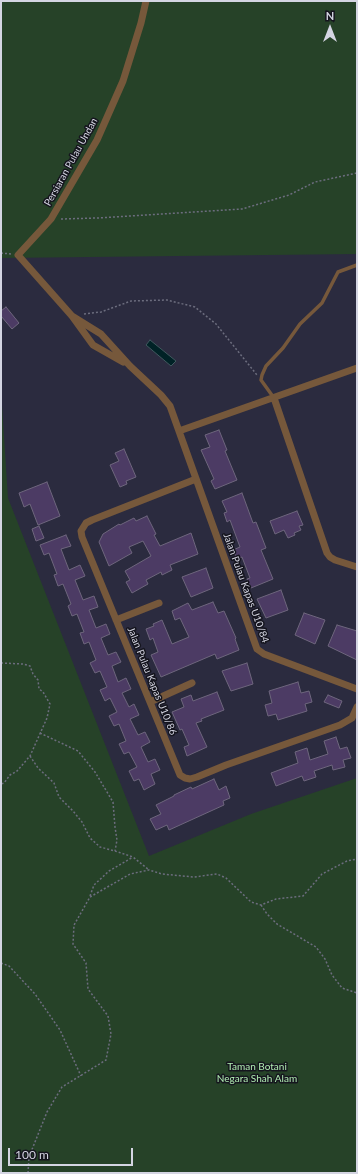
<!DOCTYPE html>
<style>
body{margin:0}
#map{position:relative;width:358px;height:1174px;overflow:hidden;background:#2b2b3f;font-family:Lato,sans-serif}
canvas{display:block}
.frame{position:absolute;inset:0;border:2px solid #d4d5e2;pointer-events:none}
.north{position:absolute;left:310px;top:8px;width:40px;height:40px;-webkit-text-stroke:3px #15151e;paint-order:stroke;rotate:0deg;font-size:11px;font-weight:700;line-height:16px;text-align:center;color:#d4d5e2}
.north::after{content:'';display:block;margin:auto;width:14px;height:18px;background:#d4d5e2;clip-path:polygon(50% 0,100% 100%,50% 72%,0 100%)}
.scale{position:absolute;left:8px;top:1148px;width:125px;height:18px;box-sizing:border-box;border:2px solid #d4d5e2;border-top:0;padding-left:5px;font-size:12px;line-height:14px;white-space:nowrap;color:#d4d5e2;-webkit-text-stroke:3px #15151e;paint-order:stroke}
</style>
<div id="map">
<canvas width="358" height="1174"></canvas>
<div class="frame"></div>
<div class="north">N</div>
<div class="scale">100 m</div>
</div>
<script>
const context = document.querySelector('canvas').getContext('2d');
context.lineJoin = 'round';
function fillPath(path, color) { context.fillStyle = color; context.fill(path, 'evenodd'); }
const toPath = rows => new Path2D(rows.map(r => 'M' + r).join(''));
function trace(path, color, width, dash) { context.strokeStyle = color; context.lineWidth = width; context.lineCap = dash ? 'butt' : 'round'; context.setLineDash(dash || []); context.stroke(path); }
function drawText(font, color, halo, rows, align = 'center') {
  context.font = font + ' Lato,sans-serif'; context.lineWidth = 3; context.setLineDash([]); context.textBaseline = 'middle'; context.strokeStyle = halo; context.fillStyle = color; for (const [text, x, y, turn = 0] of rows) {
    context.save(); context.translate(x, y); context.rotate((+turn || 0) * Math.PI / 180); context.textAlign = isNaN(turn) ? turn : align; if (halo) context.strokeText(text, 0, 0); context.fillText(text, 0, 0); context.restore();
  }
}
const green = toPath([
 [1,1,357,1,357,254,1,258],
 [1,390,8,498,149,856,251,814,357,778,357,1173,1,1173]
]);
const water = toPath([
 [150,340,176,361,171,366,146,345,150,340]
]);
const building = toPath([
 [6,307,19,323,12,329,1,316,1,311,6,307],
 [219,430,227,450,225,451,237,480,215,489,211,481,214,479,201,450,210,447,205,435,219,430],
 [124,449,136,477,126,481,127,484,120,487,110,465,119,461,115,453,124,449],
 [47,482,60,516,38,525,30,504,24,507,19,493,47,482],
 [242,493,253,523,256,522,266,548,261,550,273,579,251,588,247,579,250,578,242,557,237,559,233,550,240,547,230,520,227,522,224,513,227,512,222,501,242,493],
 [297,511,303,525,299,526,301,530,294,533,295,535,288,538,284,530,275,534,270,521,297,511],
 [147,516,156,534,154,535,160,546,191,533,198,554,170,565,172,570,162,575,161,572,146,580,148,584,132,593,126,582,130,580,125,571,151,556,143,541,129,547,132,553,109,566,99,542,103,534,119,524,120,525,134,518,136,521,147,516],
 [39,526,44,538,36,541,32,529,39,526],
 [66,535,71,546,61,549,69,570,80,565,85,576,75,580,83,600,94,596,98,607,89,610,96,628,106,624,110,634,101,638,108,655,116,652,121,662,112,666,118,682,126,678,131,689,122,693,129,707,134,704,139,715,130,719,138,735,145,732,150,742,141,747,148,762,155,759,160,770,151,774,155,784,144,790,139,779,134,781,129,771,137,767,129,752,124,754,119,744,126,741,119,724,114,726,109,716,117,712,110,698,105,701,100,690,107,687,100,671,95,673,90,663,96,660,89,642,84,644,80,633,84,632,77,614,72,616,68,606,71,604,63,584,58,586,54,575,57,574,49,553,44,555,40,545,66,535],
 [206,568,213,588,191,597,182,577,206,568],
 [281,590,288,610,266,618,257,599,281,590],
 [213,602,218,613,224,611,236,638,235,639,239,650,217,659,215,654,161,677,151,655,158,652,153,638,150,640,146,629,154,626,153,624,162,620,172,644,189,637,180,618,175,620,172,611,188,603,192,610,213,602],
 [304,613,325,620,315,644,295,635,304,613],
 [337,625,357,631,357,660,328,646,337,625],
 [247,663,253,684,231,691,222,671,247,663],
 [298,682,301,693,309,691,312,702,305,704,307,711,278,720,276,714,268,716,265,705,272,703,269,691,298,682],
 [217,692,224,710,201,719,202,721,196,723,207,747,187,756,184,747,189,745,182,729,180,730,172,712,184,707,181,699,191,695,193,701,217,692],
 [328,695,342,701,339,708,324,702,328,695],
 [336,737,340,749,347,747,351,758,343,760,345,767,333,770,332,765,314,771,316,777,304,781,302,776,276,786,271,773,298,763,295,752,307,748,310,760,328,754,324,741,336,737],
 [214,779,219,790,226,786,230,798,223,801,224,805,169,830,167,825,156,830,150,819,161,814,156,805,174,796,174,795,191,787,192,789,214,779]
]);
const path = toPath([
 [61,219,97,218,242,209,289,195,315,182,357,173],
 [1,253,11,254],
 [84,314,101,312,131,301,167,300,195,307,216,324,257,375],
 [1,663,23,664,30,666,33,674,38,680,39,689,43,692,50,704,47,718,30,756,17,771,10,775,4,783,1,784],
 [40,733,78,751,95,772,113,802,115,827,117,840,115,851],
 [30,756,38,768,54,783,59,797,73,811,82,822,90,838,100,847,115,851,133,857,149,870],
 [90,896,94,885,109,871,133,857],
 [261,905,267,914,277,924,316,947,325,959,332,975,342,988,357,993],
 [1,963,9,966,35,994,60,1030,81,1076],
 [28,1173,29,1157,47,1112,62,1087,106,1060,111,1034,108,1016,88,989,86,963,73,944,74,925,90,897,130,874,149,870,162,874,194,877,217,874,226,878,251,902,261,905,276,899,303,896,322,874,347,861,357,859]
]);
const service = toPath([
 [274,398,261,380,262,375,266,366,283,348,300,324,322,303,338,272,357,265]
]);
const minor = toPath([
 [72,316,101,334,130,366,161,395,170,406,257,649,264,654,357,689],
 [123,362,93,345,72,316,18,255,51,219,97,140,123,81,141,23,146,1],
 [274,398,327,553,330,557,335,560,357,567],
 [179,431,357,368],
 [196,479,92,520,86,523,81,531,82,537,180,775,185,778,190,779,197,777,226,765,340,725,352,718,357,707],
 [116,620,159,603],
 [150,702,192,683]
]);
const streetNames = [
 ["Persiaran Pulau Undan",71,162,-61],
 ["Jalan Pulau Kapas U10/84",246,588,70],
 ["Jalan Pulau Kapas U10/86",152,681,68]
];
const parkNames = [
 ["Taman Botani",257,1067],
 ["Negara Shah Alam",257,1079]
];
fillPath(green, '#264228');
fillPath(water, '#002226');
trace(water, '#40585e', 1);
fillPath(building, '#4c3b64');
trace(building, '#6e667d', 1);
trace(path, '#6c6d7e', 1.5, [2, 2]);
trace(service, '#76583b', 3.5);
trace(minor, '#76583b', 7);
drawText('10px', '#d4d5e2', '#15151e', streetNames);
drawText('10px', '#b1edb3', '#15151e', parkNames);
</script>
